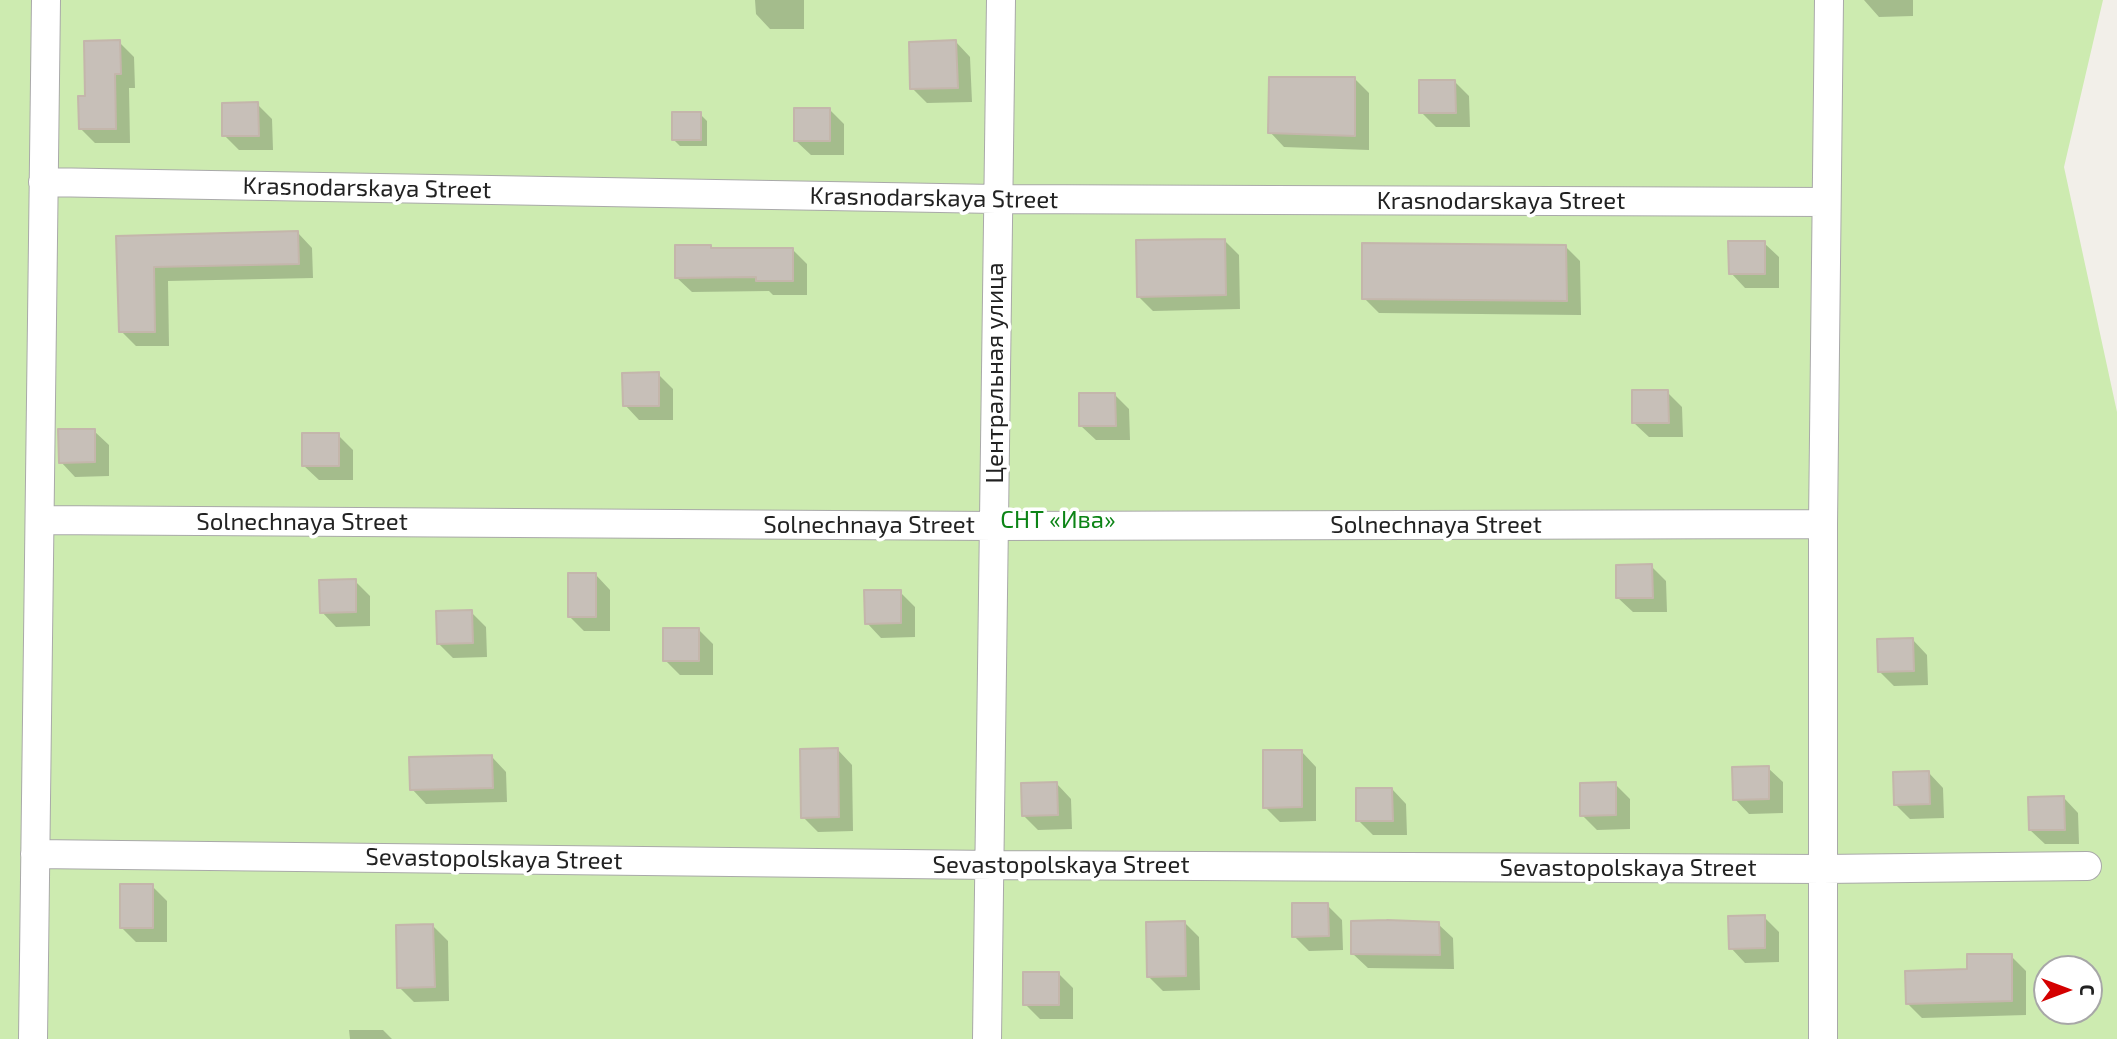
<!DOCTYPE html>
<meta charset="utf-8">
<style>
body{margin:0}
#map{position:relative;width:2117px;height:1039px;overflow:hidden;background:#f2efe9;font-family:"Exo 2",sans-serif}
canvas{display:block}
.north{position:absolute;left:2033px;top:955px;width:70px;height:70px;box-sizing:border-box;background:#fff;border:2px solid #a7a7a7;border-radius:50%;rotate:90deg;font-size:19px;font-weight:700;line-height:28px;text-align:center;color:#222}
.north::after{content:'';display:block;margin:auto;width:24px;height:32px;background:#d40000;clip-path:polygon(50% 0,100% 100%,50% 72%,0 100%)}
</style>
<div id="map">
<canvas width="2117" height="1039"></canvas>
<div class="north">С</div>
</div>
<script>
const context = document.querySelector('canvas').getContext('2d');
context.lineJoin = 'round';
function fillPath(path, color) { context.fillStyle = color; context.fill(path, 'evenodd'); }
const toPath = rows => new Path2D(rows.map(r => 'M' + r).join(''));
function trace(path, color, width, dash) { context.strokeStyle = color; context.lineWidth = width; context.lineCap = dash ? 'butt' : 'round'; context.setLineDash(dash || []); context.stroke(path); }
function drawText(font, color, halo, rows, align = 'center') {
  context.font = font + ' "Exo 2",sans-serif'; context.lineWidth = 7; context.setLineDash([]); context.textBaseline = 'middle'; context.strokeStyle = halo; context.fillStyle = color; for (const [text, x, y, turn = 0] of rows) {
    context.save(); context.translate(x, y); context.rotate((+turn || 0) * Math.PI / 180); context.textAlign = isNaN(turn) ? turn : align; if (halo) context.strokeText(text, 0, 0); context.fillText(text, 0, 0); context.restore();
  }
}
const grass = toPath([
 [0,0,2103,0,2064,167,2117,412,2117,1039,0,1039],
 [2047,969,2089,969,2089,1011,2047,1011]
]);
const shadow = toPath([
 [755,0,804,0,804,29,770,29,756,14],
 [1864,0,1913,0,1913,16,1879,17],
 [119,42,134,57,135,88,129,88,130,143,95,143,81,129,87,98],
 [956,42,970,57,972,102,927,103,912,88],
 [1354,78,1369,93,1369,150,1284,147,1270,132],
 [1454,81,1469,96,1470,127,1436,127,1421,112],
 [257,104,272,119,273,150,239,150,224,135],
 [829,109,844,124,844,155,811,155,796,141],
 [700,114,707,121,707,146,680,146,673,139],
 [298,233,312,248,313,278,168,281,169,346,136,346,121,331,118,238],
 [1224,240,1239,255,1240,309,1153,311,1138,296],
 [1764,243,1779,257,1779,288,1745,288,1731,273],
 [710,246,714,250,792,249,807,264,807,295,773,295,769,291,692,292,677,278],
 [1565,246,1580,261,1581,315,1379,313,1364,298],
 [658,374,673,389,673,420,639,420,625,405],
 [1667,392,1682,407,1683,437,1649,437,1634,423],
 [1114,394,1129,409,1130,440,1096,440,1081,426],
 [94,431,109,445,109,476,75,477,61,462],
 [338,435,353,450,353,480,319,480,304,466],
 [1651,566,1666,581,1667,612,1633,612,1618,598],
 [596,575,610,590,610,631,584,631,569,616],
 [355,581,370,596,370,626,336,627,322,612],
 [900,592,915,607,915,637,881,638,867,623],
 [471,612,486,627,487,657,453,658,438,643],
 [698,629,713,644,713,675,680,675,665,660],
 [1913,640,1927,655,1928,685,1894,686,1879,671],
 [838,750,852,765,853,831,818,832,803,817],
 [1302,752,1316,767,1316,821,1280,822,1265,807],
 [492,757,506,772,507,802,426,804,412,789],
 [1768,768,1783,782,1783,813,1749,814,1735,799],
 [1929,773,1943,788,1944,818,1910,819,1895,804],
 [1057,784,1071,799,1072,829,1038,830,1023,815],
 [1615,784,1630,799,1630,829,1597,830,1582,815],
 [1392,789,1406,804,1407,835,1373,835,1358,820],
 [2064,798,2078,813,2079,844,2045,844,2030,830],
 [152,886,167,901,167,942,136,942,121,927],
 [1327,905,1342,920,1343,950,1309,951,1294,936],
 [1764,917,1779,932,1779,962,1745,963,1731,948],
 [1185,923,1199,937,1200,990,1163,991,1148,976],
 [1438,924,1453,938,1454,969,1368,968,1353,954],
 [433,926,448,941,449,1001,414,1002,399,987],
 [2011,956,2026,971,2026,1015,1922,1018,1907,1003],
 [1058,973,1073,988,1073,1019,1040,1019,1025,1004],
 [349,1030,383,1030,392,1039,350,1039]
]);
const building = toPath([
 [120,40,121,74,115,74,116,129,79,129,78,96,85,96,84,41,120,40],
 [956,40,958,88,910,89,909,42,956,40],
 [1269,77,1355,77,1355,136,1268,133,1269,77],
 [1419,80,1455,80,1456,113,1419,113,1419,80],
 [258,102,259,136,222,136,222,103,258,102],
 [794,108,830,108,830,141,794,141,794,108],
 [672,112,701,112,701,140,672,140,672,112],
 [298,231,299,264,154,267,155,332,119,332,116,236,298,231],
 [1225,239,1226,295,1137,297,1136,240,1225,239],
 [1728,241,1765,241,1765,274,1729,274,1728,241],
 [1362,243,1566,245,1567,301,1362,299,1362,243],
 [675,245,711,245,711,248,793,248,793,281,756,281,756,277,675,278,675,245],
 [659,372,659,406,623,406,622,373,659,372],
 [1632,390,1668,390,1669,423,1632,423,1632,390],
 [1079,393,1115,393,1116,426,1079,426,1079,393],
 [58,429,95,429,95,462,59,463,58,429],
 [302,433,339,433,339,466,302,466,302,433],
 [1652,564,1653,598,1616,598,1616,565,1652,564],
 [568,573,596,573,596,617,568,617,568,573],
 [356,579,356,612,320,613,319,580,356,579],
 [864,590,901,590,901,623,865,624,864,590],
 [472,610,473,643,437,644,436,611,472,610],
 [663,628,699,628,699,661,663,661,663,628],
 [1913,638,1914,671,1878,672,1877,639,1913,638],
 [838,748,839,817,801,818,800,749,838,748],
 [1263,750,1302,750,1302,807,1263,808,1263,750],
 [492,755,493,788,410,790,409,757,492,755],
 [1769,766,1769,799,1733,800,1732,767,1769,766],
 [1929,771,1930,804,1894,805,1893,772,1929,771],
 [1057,782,1058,815,1022,816,1021,783,1057,782],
 [1616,782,1616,815,1580,816,1580,783,1616,782],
 [1356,788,1392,788,1393,821,1356,821,1356,788],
 [2064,796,2065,830,2029,830,2028,797,2064,796],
 [120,884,153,884,153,928,120,928,120,884],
 [1292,903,1328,903,1329,936,1292,937,1292,903],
 [1765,915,1765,948,1729,949,1728,916,1765,915],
 [1387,920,1439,922,1440,955,1351,954,1351,921,1387,920],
 [1185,921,1186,976,1147,977,1146,922,1185,921],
 [433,924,435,987,397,988,396,925,433,924],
 [1967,954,2012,954,2012,1001,1906,1004,1905,971,1967,969,1967,954],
 [1023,972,1059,972,1059,1005,1023,1005,1023,972]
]);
const street = toPath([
 [43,182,996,199,1826,202],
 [40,520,994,526,1823,524],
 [35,854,992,865,1823,869,2087,866],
 [33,1039,46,0],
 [987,1039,1001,0],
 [1823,1039,1823,524,1829,0]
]);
const streetNames = [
 ["Krasnodarskaya Street",367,188,1],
 ["Krasnodarskaya Street",934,198,1],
 ["Krasnodarskaya Street",1501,201],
 ["Центральная улица",995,373,-90],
 ["Solnechnaya Street",302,522],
 ["Solnechnaya Street",869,525],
 ["Solnechnaya Street",1436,525],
 ["Sevastopolskaya Street",494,859,1],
 ["Sevastopolskaya Street",1061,865],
 ["Sevastopolskaya Street",1628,868]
];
const parkNames = [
 ["СНТ «Ива»",1058,520]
];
fillPath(grass, '#cdebb0');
fillPath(shadow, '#0003');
fillPath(building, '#c7bfb8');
trace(building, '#c4b6ab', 2);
trace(street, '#a9a9a9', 30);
trace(street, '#fff', 28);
drawText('24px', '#222', '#fff', streetNames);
drawText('24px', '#0c8416', '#fff', parkNames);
</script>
